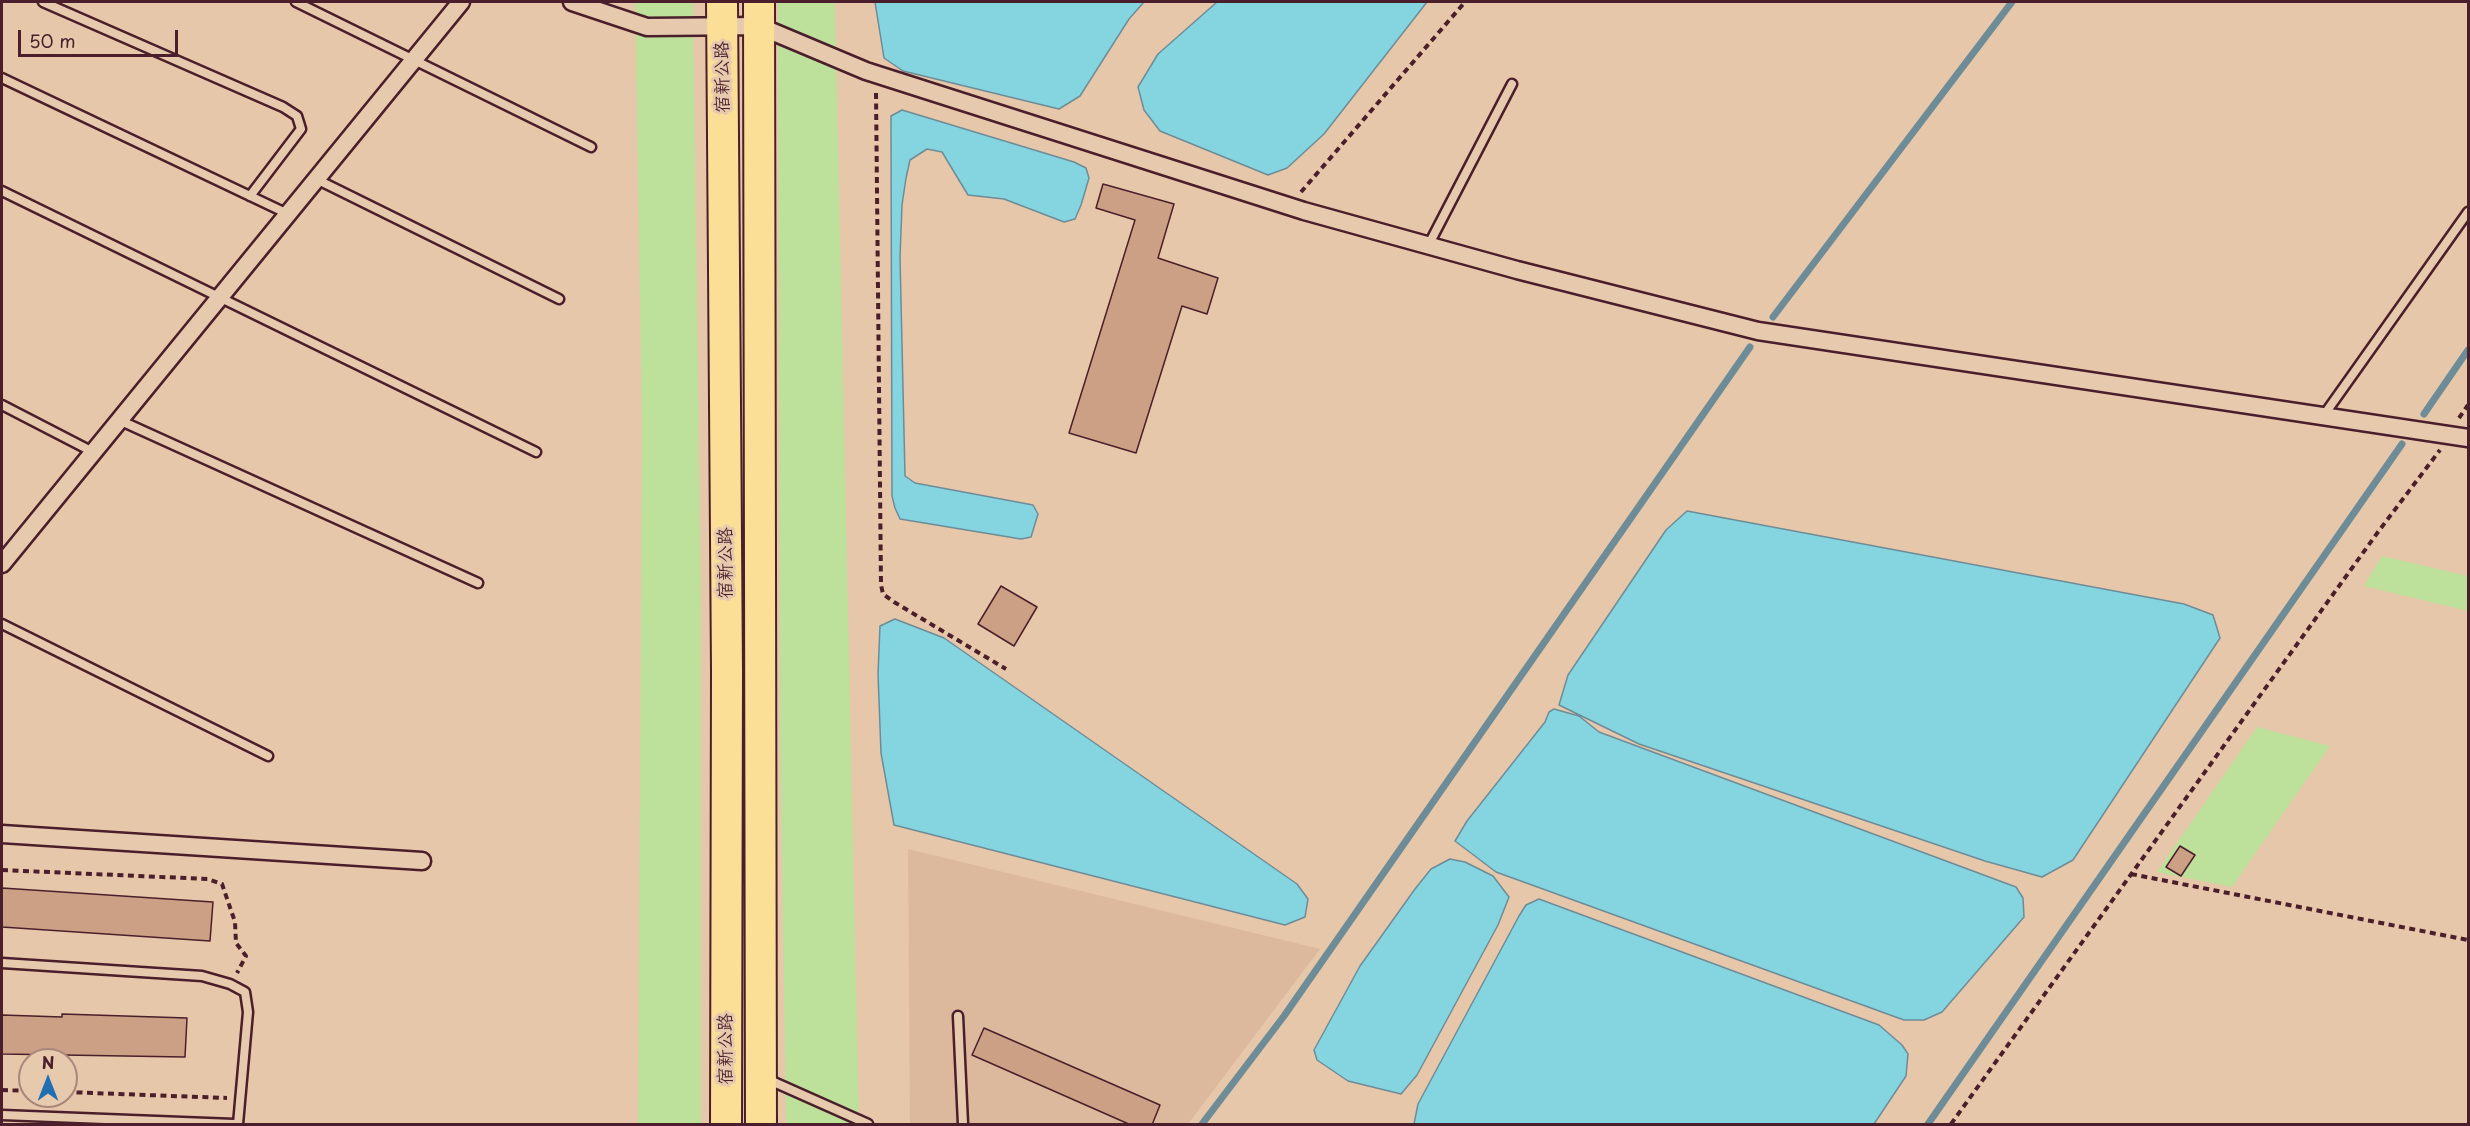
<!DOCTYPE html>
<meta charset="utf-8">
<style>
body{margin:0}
#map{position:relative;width:2470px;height:1126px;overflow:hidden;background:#e7c7a9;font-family:"Playpen Sans",sans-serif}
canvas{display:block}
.frame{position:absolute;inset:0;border:3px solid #4a1f2b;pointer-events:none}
.north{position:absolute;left:18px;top:1048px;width:60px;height:60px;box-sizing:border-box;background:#e7caae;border:2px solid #a8867a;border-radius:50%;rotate:0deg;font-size:16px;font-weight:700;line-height:24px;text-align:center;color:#4a1f2b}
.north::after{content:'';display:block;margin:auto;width:21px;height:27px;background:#1f6fb2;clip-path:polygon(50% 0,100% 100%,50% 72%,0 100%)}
.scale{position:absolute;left:18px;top:30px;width:160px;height:27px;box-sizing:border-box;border:3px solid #4a1f2b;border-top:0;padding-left:8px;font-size:18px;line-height:21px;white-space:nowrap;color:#4a1f2b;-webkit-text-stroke:4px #e7caae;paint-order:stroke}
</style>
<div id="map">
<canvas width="2470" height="1126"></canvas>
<div class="frame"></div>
<div class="north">N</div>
<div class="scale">50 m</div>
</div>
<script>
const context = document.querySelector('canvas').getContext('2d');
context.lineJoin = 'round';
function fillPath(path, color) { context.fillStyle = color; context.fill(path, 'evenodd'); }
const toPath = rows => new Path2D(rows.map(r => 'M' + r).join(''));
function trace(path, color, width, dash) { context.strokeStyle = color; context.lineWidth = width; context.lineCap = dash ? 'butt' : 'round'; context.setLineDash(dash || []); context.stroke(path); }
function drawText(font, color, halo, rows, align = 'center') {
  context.font = font + ' "Playpen Sans","LXGW WenKai TC",sans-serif'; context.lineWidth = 6; context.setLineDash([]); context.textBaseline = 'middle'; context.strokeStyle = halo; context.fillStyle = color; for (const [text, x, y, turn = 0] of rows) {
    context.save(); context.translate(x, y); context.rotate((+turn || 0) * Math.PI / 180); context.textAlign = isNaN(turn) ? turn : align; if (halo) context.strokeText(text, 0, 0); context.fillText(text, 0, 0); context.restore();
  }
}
const built = toPath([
 [908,849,1320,949,1188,1124,910,1124]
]);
const green = toPath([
 [635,2,693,2,701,606,701,1124,638,1124,642,428],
 [778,2,835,2,859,1124,786,1124,780,732],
 [2382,556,2468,576,2468,611,2364,586],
 [2257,727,2330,746,2232,887,2157,872]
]);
const water = toPath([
 [875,2,1144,2,1129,19,1080,96,1059,109,903,71,884,58,875,2],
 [1217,2,1427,2,1324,134,1287,168,1268,175,1160,131,1144,110,1138,87,1158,54,1217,2],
 [902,110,1074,162,1086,168,1089,178,1081,205,1075,219,1064,222,1004,199,968,195,942,152,927,149,910,160,906,178,902,205,900,257,905,476,915,483,1033,505,1038,514,1031,537,1021,539,900,519,895,508,892,496,891,132,891,116,902,110],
 [1687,511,2184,604,2213,615,2220,638,2073,860,2042,877,1985,861,1639,744,1559,705,1568,675,1666,530,1687,511],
 [895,619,944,638,1297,884,1308,899,1305,917,1285,925,894,825,881,753,878,674,880,626,895,619],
 [1554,709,1579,716,1599,732,2016,887,2023,898,2024,917,1942,1012,1924,1020,1904,1020,1496,872,1455,841,1467,821,1545,722,1549,712,1554,709],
 [1450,859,1465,862,1493,876,1509,897,1498,925,1417,1075,1401,1094,1348,1081,1317,1060,1314,1050,1360,966,1415,889,1431,869,1450,859],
 [1539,899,1879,1025,1902,1045,1908,1054,1906,1076,1874,1124,1414,1124,1418,1104,1519,916,1526,905,1539,899]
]);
const stream = toPath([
 [1773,317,2012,2],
 [2424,414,2468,350],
 [1202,1124,1284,1016,1750,347],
 [1928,1124,2402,444]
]);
const building = toPath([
 [1103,184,1174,204,1158,258,1218,278,1207,314,1182,306,1136,453,1069,433,1135,220,1096,208,1103,184],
 [1001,586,1037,607,1014,646,978,624,1001,586],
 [2180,846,2195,855,2181,876,2166,867,2180,846],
 [2,888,213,902,210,941,2,927,2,888],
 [62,1014,187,1018,185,1057,2,1054,2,1015,62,1017,62,1014],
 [984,1028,1160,1105,1152,1125,1131,1125,972,1055,984,1028]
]);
const path = toPath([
 [876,93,881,585,883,594,894,602,1006,669],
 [1301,192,1465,2],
 [2459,418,2468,405],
 [2,870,208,879,222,884,235,922,236,943,246,956,237,973],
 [2131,874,2468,940],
 [2,1090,30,1091],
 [66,1092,227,1098],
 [1951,1124,2378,532,2440,450]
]);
const lane = toPath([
 [43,2,283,107,297,116,301,129,250,196],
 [296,2,591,147],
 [2,78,288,214],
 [316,179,559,299],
 [2,191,536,452],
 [1428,246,1512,84],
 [2,405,93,452],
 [2324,415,2468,212],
 [119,420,478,583],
 [2,624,268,756],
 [2,963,202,976,230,984,245,992,248,1012,238,1124],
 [958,1016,963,1124],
 [767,1079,868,1124],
 [2,1115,234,1124]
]);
const street = toPath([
 [572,2,647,27,759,26,866,71,1304,211,1517,270,1758,331,2468,438],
 [2,564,461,2],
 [2,834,422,861]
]);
const highway = toPath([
 [722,2,727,671,726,1124],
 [759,2,761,1124]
]);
const streetNames = [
 ["宿新公路",723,77,-91],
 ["宿新公路",726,563,-90],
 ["宿新公路",726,1049,-90]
];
fillPath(built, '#dcb89c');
fillPath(green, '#bde09a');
fillPath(water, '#85d5e0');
trace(water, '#6d8c98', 1.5);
trace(stream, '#6d8c98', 7);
fillPath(building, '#cba084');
trace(building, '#4a1f2b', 1.5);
trace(lane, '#4a1f2b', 13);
trace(street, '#4a1f2b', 21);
trace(highway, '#4a1f2b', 34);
trace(path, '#4a1f2b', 4, [6, 4.5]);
trace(lane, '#e7caae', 8);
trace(street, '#e7caae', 16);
trace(highway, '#fbdf96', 30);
drawText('18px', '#4a1f2b', '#e7caae', streetNames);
</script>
